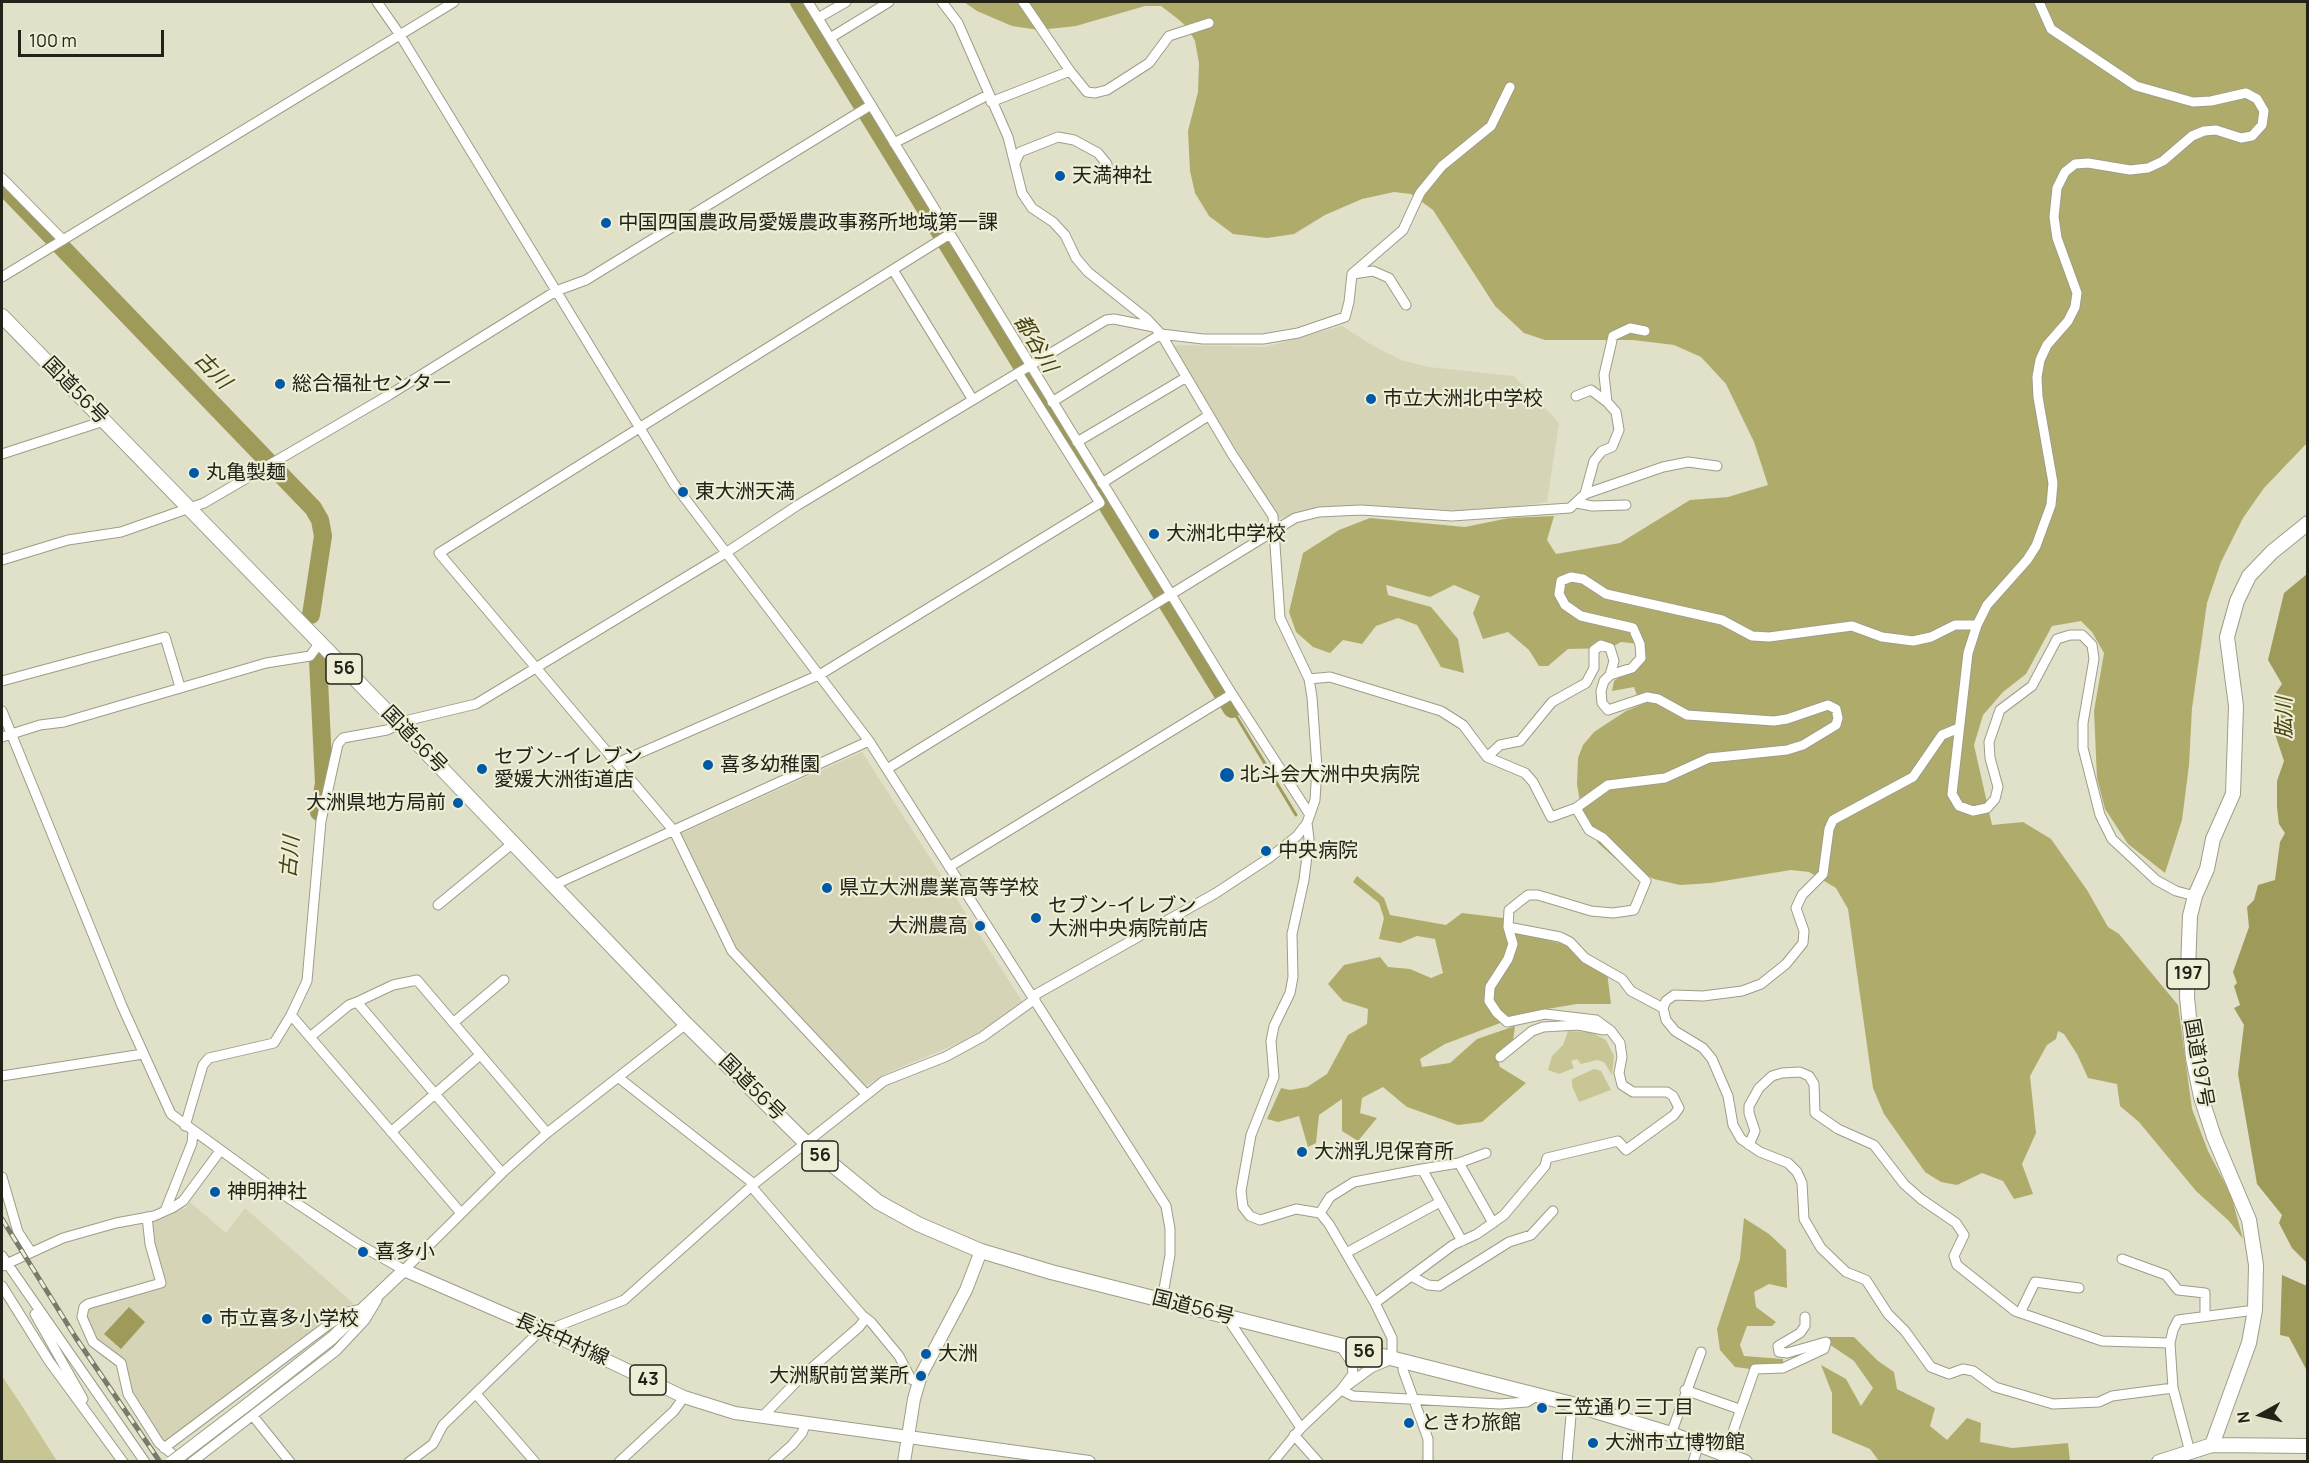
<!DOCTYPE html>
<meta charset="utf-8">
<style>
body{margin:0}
#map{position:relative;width:2309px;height:1463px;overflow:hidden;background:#e1e0c9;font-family:Manrope,sans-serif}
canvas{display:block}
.frame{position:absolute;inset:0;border:3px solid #222219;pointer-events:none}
.north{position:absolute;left:2231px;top:1385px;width:60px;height:60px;-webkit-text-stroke:4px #eeedd6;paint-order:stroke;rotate:262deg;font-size:16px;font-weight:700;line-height:24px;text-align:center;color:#222219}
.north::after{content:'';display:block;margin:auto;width:21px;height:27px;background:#222219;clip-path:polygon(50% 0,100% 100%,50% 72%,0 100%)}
.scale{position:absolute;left:18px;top:30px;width:146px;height:27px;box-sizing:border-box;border:3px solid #222219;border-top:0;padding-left:8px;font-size:18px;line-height:21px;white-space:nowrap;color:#222219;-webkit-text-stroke:4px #eeedd6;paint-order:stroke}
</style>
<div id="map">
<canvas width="2309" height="1463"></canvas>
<div class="frame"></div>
<div class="north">N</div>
<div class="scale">100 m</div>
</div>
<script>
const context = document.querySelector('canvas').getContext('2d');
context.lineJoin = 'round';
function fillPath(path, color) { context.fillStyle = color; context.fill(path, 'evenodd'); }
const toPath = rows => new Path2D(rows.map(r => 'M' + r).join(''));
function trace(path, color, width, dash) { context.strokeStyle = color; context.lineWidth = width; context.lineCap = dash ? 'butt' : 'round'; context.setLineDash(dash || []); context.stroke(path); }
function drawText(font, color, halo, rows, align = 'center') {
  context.font = font + ' Manrope,"Noto Sans JP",sans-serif'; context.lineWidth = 4.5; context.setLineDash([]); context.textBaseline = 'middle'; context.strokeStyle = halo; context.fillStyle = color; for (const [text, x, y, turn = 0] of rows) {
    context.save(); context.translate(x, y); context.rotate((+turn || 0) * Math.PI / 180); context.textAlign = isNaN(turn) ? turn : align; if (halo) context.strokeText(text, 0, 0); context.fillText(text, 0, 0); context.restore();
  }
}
const built = toPath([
 [1342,326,1375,347,1401,360,1428,367,1514,376,1559,423,1547,502,1487,511,1363,508,1307,510,1278,519,1174,347,1178,345,1265,347],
 [862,752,1022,1001,1022,1004,966,1040,887,1073,864,1087,728,941,680,834],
 [190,1202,226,1233,245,1208,353,1303,320,1323,168,1441,162,1442,131,1393,125,1366,99,1344,86,1322,86,1309,164,1285,149,1226,153,1220,186,1208]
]);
const green = toPath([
 [1568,1031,1591,1032,1606,1040,1614,1056,1612,1075,1604,1062,1597,1060,1581,1064,1577,1059,1571,1061,1574,1068,1559,1074,1548,1070,1552,1056,1563,1045],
 [1594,1069,1601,1071,1611,1090,1579,1102,1572,1086,1572,1079],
 [2,1376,20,1403,57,1461,2,1461]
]);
const forest = toPath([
 [964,2,2307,2,2307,443,2264,488,2243,518,2221,562,2207,603,2192,708,2189,765,2182,820,2165,873,2128,844,2105,809,2097,778,2094,711,2104,653,2092,632,2081,621,2052,626,2026,674,2003,692,1983,715,1974,745,1992,825,2023,822,2051,839,2087,890,2108,927,2119,934,2178,1005,2192,1109,2208,1151,2231,1195,2243,1239,2229,1221,2196,1191,2139,1122,2120,1106,2117,1084,2088,1078,2077,1054,2064,1034,2058,1031,2056,1039,2047,1045,2030,1076,2036,1133,2022,1164,2033,1194,2014,1199,2003,1181,1982,1173,1957,1185,1941,1182,1925,1172,1884,1114,1873,1088,1848,909,1836,888,1809,872,1791,870,1711,883,1680,885,1654,879,1616,859,1598,843,1582,814,1577,784,1578,758,1583,745,1594,732,1626,711,1655,699,1639,701,1634,687,1612,691,1614,681,1632,668,1641,658,1640,644,1621,642,1610,648,1568,649,1548,666,1539,666,1529,650,1508,632,1483,639,1473,613,1480,596,1454,585,1430,597,1386,585,1388,595,1431,607,1458,639,1464,673,1441,667,1417,625,1398,618,1376,626,1362,644,1343,640,1330,653,1313,647,1296,632,1289,612,1303,553,1339,530,1370,518,1465,527,1509,518,1554,516,1547,540,1556,554,1620,543,1690,500,1728,497,1768,485,1754,442,1726,384,1701,357,1674,345,1633,340,1545,340,1524,333,1495,306,1433,210,1411,194,1394,192,1362,199,1325,215,1294,234,1267,238,1233,234,1209,216,1195,193,1190,171,1188,131,1198,92,1199,63,1195,41,1187,27,1178,19,1161,6,1145,6,1076,26,1039,30,1012,26,977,11],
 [1357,876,1384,898,1390,915,1446,925,1462,913,1503,918,1506,929,1567,945,1607,972,1611,1004,1577,1004,1529,1012,1445,1044,1420,1059,1422,1067,1450,1063,1477,1039,1515,1026,1513,1041,1496,1054,1500,1067,1526,1083,1482,1122,1458,1125,1407,1107,1383,1087,1362,1098,1360,1113,1377,1118,1358,1141,1342,1131,1342,1099,1319,1115,1316,1143,1308,1147,1299,1116,1278,1122,1267,1119,1281,1088,1290,1090,1307,1087,1327,1074,1348,1035,1367,1024,1368,1009,1343,1001,1328,984,1344,965,1380,957,1388,967,1410,969,1431,978,1443,973,1435,939,1417,936,1400,943,1379,939,1384,918,1379,903,1353,882],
 [1744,1218,1769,1234,1786,1250,1787,1288,1769,1284,1754,1292,1756,1307,1776,1322,1772,1326,1747,1326,1740,1345,1744,1356,1783,1359,1783,1368,1766,1371,1735,1367,1720,1350,1717,1329,1740,1259],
 [1827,1337,1854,1337,1878,1361,1894,1372,1897,1389,1935,1408,1930,1426,1947,1440,1967,1418,1981,1423,1980,1442,2012,1448,2068,1443,2070,1461,1879,1461,1870,1449,1832,1433,1832,1393,1821,1365,1846,1379,1861,1406,1873,1388,1854,1361,1826,1342]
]);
const water = toPath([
 [2307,574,2307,1263,2292,1248,2279,1223,2282,1215,2257,1184,2238,1074,2244,1025,2234,1008,2240,1005,2234,986,2237,983,2233,972,2249,927,2247,907,2254,900,2258,885,2275,880,2280,842,2285,833,2279,824,2277,807,2277,781,2284,761,2275,734,2279,715,2273,697,2282,684,2268,660,2284,593],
 [2282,1275,2307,1286,2307,1371,2289,1337,2280,1335],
 [129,1307,145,1322,121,1349,104,1334]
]);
const stream = toPath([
 [1232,709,1296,815]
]);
const river = toPath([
 [799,2,1232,709],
 [2,185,313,508,320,520,323,536,311,615],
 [318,660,324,783,319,812]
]);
const minor = toPath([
 [377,2,400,35,674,484,869,741,1166,1206,1170,1229,1170,1255,1162,1300],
 [808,2,1232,694,1310,815],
 [942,2,958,23,1008,137,1022,193,1032,208,1053,222,1065,235,1076,258,1088,272,1147,319,1161,334,1232,454,1273,516,1280,618,1309,679,1312,697,1317,768,1315,800,1307,823,1297,836,1269,858,1216,893,1033,996],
 [1023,2,1070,71],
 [2039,2,2051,29,2136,86,2193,102,2211,101,2246,93,2257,99,2264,111,2262,125,2252,136,2241,138,2216,130,2204,131,2192,136,2163,161,2148,168,2130,170,2088,163,2075,164,2065,172,2057,188,2054,217,2057,238,2077,293,2075,307,2068,321,2047,345,2040,360,2037,377,2038,397,2053,483,2051,505,2036,546,2027,560,1987,605,1977,625,1968,653,1952,794,1959,806,1973,811,1987,808,1995,799,1998,787,1990,758,1989,742,2000,710,2032,686,2057,639,2070,635,2082,635,2092,645,2094,659,2083,723,2083,748,2100,815,2112,839,2156,880,2176,891,2195,896],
 [818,18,846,2],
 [830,38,889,2],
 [991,102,1070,71,1087,92,1095,93,1107,90,1149,63,1169,36,1209,23],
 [894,143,988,95],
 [1015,163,1020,152,1058,137,1074,140,1098,153,1107,164,1106,175],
 [2,178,63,240],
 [893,270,973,400],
 [1353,274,1373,271,1389,278,1406,305],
 [2,277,454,2],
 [1576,396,1591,390,1607,402],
 [1052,402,1161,334,1203,339,1263,339,1298,333,1345,317,1349,302,1352,274,1403,230,1420,193,1442,166,1491,126,1510,87],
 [1077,442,1185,378],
 [2,454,104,421],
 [1102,483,1208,416],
 [1585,494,1663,467,1688,462,1717,466],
 [1577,503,1592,506,1626,505],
 [2,560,68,540,121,532,204,503,389,395,556,291,586,280,871,105],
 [1309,679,1330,677,1441,711,1463,725,1487,757,1525,773,1533,782,1551,817,1576,808,1608,785,1665,778,1709,758,1787,750,1803,745,1836,725,1838,718,1836,709,1828,705,1787,719,1774,721,1687,715,1658,699,1647,697,1608,710,1602,703,1601,691,1604,681,1610,675,1632,668,1641,658,1640,644,1633,628,1581,616,1565,605,1559,594,1561,581,1571,577,1583,579,1606,594,1722,620,1752,636,1769,637,1852,626,1882,637,1913,641,1931,637,1955,625,1977,625],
 [2,681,165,637,180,687],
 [2,711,122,1006,171,1114,266,1183,358,1244,404,1270,502,1173,547,1133,686,1024],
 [1959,728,1942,735,1913,777,1833,820,1829,829,1823,874,1802,895,1796,908,1804,931,1803,943,1786,964,1761,984,1742,991,1703,996,1674,995,1666,1001,1663,1008,1666,1020,1675,1031,1703,1048,1712,1059,1728,1096,1733,1125,1741,1139,1760,1152,1788,1163,1797,1172,1802,1183,1804,1219,1821,1248,1846,1272,1866,1280,1888,1314,1905,1331,1931,1367,1949,1374,1963,1369,1973,1371,1995,1387,2053,1404,2099,1402,2112,1396,2173,1388],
 [2,737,40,725,64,722,266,663,310,656,319,644],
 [1487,757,1500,745,1520,741,1552,702,1586,683,1594,668,1594,650,1601,645,1610,648,1614,661,1610,675],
 [617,763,821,674,1100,503,1018,373],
 [887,769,1295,518,1319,512,1361,510,1452,516,1570,508,1585,494,1594,461,1602,451,1612,447,1619,430,1616,412,1607,402,1604,375,1613,336,1630,328,1645,331],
 [1576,808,1589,830,1603,838,1646,881,1634,910,1613,913,1591,911,1538,895,1528,895,1509,910,1508,927,1560,937,1570,942,1585,958,1622,979,1631,991,1663,1008],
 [1307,823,1309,839,1304,880,1292,934,1293,977,1290,993,1274,1026,1271,1041,1274,1077,1251,1135,1241,1191,1243,1207,1250,1216,1260,1220,1296,1209,1320,1213,1329,1224,1375,1303,1392,1338,1392,1359,1371,1368,1341,1390,1353,1396,1500,1404,1527,1402,1538,1395],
 [949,867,1232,694],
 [554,885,869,741],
 [438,905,513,843],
 [357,1002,393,985,417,980,547,1133],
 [291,1015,461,1213],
 [453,1023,504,980],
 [310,1037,349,1005,357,1002,502,1173],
 [1500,1057,1532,1031,1543,1027,1578,1025,1604,1030],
 [2,1076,143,1054],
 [619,1078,754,1184],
 [866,1094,732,951,674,831,439,553,950,234],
 [185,1126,203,1065,209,1058,274,1043,291,1015,307,981,321,821,338,744,343,738,387,730,409,720,476,704,724,554,798,505,1106,320,1114,319,1154,327],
 [391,1132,480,1055],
 [1749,1145,1755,1131,1749,1113,1749,1106,1759,1088,1772,1076,1782,1073,1800,1072,1809,1076,1814,1084,1815,1113,1838,1129,1874,1145,1904,1184,1921,1199,1956,1223,1964,1235,1954,1256,1957,1265,2015,1311,2102,1341,2170,1343],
 [1459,1163,1493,1223],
 [1422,1169,1459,1163,1486,1153],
 [2,1177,18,1232,31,1252],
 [751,1186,862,1315,871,1322,899,1356,911,1379,919,1383],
 [165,1211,192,1143,193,1132],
 [1320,1213,1330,1197,1354,1182,1422,1169,1462,1241],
 [147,1217,150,1244,161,1283,88,1304,84,1307,82,1317,93,1342,121,1363,128,1394,159,1443,182,1462],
 [1346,1253,1440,1202],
 [2,1256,145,1462],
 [2122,1259,2166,1275,2178,1290,2205,1293,2205,1316],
 [2,1266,63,1238,116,1223,154,1216,172,1208,183,1201,220,1151],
 [1413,1277,1428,1285,1439,1286,1509,1242,1531,1235,1553,1211],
 [2,1286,49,1361,123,1462],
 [1375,1303,1453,1245,1477,1234,1504,1215,1545,1166,1547,1158,1618,1141,1626,1150,1674,1115,1679,1108,1673,1096,1667,1092,1633,1092,1622,1085,1619,1073,1622,1057,1620,1043,1611,1031,1596,1020,1545,1014,1507,1022,1497,1013,1489,1001,1490,987,1508,959,1513,944,1508,927],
 [2020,1313,2035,1282,2079,1288],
 [35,1314,83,1399],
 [1226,1316,1301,1428],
 [549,1333,558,1326,624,1300,754,1184,884,1081,945,1057,982,1037,1035,999],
 [1404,1362,1403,1370,1428,1439,1428,1462],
 [1685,1390,1739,1409],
 [476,1394,535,1462],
 [253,1416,290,1462],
 [762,1417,799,1379,859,1327,866,1318],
 [1671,1434,1701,1352],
 [1294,1435,1318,1462],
 [164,1448,328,1325,348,1312,362,1309],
 [2190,1452,2173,1388,2170,1343,2173,1330,2178,1320,2255,1310],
 [1725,1454,1755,1369,1783,1368,1824,1349,1826,1342,1787,1353,1779,1352,1778,1346,1800,1333,1805,1326,1805,1317],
 [192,1462,336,1351,365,1320,377,1300],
 [409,1462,433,1444,443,1425,541,1330],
 [619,1462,674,1411,684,1397],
 [773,1462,792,1445,802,1433,806,1423],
 [1273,1462,1301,1428,1341,1390,1353,1374,1352,1363,1341,1347],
 [1567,1462,1572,1404],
 [1693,1462,1699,1444]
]);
const major = toPath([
 [248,1404,332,1338,404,1270,549,1333,684,1397,735,1413,1089,1462],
 [904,1462,914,1399,921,1375,966,1290,981,1251]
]);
const highway = toPath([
 [2,316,400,725,686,1024,806,1143,878,1202,918,1224,981,1251,1051,1272,1572,1404,1671,1434,1745,1462],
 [2212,1445,2249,1343,2255,1310,2256,1265,2249,1220,2214,1137,2201,1097,2193,1058,2187,997,2190,916,2195,896,2207,869,2213,839,2233,794,2236,706,2227,637,2237,601,2249,576,2272,552,2308,523],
 [2159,1462,2212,1445,2308,1446]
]);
const rail = toPath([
 [2,1219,76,1338,160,1462]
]);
const majorBridge = toPath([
 [172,1462,248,1404]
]);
const markers = [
 [1060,176,6,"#0059a6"],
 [606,223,6,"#0059a6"],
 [280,384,6,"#0059a6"],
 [1371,399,6,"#0059a6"],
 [194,473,6,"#0059a6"],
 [683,492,6,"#0059a6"],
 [1154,534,6,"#0059a6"],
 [708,765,6,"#0059a6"],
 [482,769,6,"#0059a6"],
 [1227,775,8,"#0059a6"],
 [458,803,6,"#0059a6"],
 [1266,851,6,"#0059a6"],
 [827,888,6,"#0059a6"],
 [1036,918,6,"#0059a6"],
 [980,926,6,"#0059a6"],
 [1302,1152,6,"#0059a6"],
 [215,1192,6,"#0059a6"],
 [363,1252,6,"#0059a6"],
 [207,1319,6,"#0059a6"],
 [926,1354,6,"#0059a6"],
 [921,1376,6,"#0059a6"],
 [1542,1408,6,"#0059a6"],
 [1409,1423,6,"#0059a6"],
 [1593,1443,6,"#0059a6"]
];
const shields = [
 [344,669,36],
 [2188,974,42],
 [820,1156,36],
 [1364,1352,36],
 [648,1380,36]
];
const shieldNames = [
 ["56",344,669],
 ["197",2188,974],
 ["56",820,1156],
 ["56",1364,1352],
 ["43",648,1380]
];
const poiNames = [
 ["天満神社",1072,176],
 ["中国四国農政局愛媛農政事務所地域第一課",618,223],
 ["総合福祉センター",292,384],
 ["市立大洲北中学校",1383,399],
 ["丸亀製麺",206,473],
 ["東大洲天満",695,492],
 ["大洲北中学校",1166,534],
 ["セブン-イレブン",494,757],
 ["愛媛大洲街道店",494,780],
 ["喜多幼稚園",720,765],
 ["北斗会大洲中央病院",1240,775],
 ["大洲県地方局前",446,803,"right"],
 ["中央病院",1278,851],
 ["県立大洲農業高等学校",839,888],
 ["セブン-イレブン",1048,906],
 ["大洲中央病院前店",1048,929],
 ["大洲農高",968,926,"right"],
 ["大洲乳児保育所",1314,1152],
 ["神明神社",227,1192],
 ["喜多小",375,1252],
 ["市立喜多小学校",219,1319],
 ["大洲",938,1354],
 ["大洲駅前営業所",909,1376,"right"],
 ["三笠通り三丁目",1554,1408],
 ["ときわ旅館",1421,1423],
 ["大洲市立博物館",1605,1443]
];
const streetNames = [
 ["国道56号",75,391,46],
 ["国道56号",414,740,46],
 ["国道197号",2198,1063,80],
 ["国道56号",752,1088,45],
 ["国道56号",1193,1308,14],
 ["長浜中村線",562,1340,24]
];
const waterNames = [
 ["都谷川",1035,344,59],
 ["古川",212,371,46],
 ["肱川",2285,718,-90],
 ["古川",291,857,-85]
];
fillPath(built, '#d5d4b6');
fillPath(green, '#c8c695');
fillPath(forest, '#afac6b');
fillPath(water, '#9e9b5a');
trace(stream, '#9e9b5a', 3);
trace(river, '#9e9b5a', 18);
trace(minor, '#9e9d88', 11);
trace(major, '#9e9d88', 14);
trace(highway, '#9e9d88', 16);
trace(minor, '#fff', 9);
trace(major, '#fff', 12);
trace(highway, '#fff', 14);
trace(rail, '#7a7a6a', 5);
trace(rail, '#eeedd6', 3, [9]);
trace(majorBridge, '#9e9d88', 14, []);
trace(majorBridge, '#fff', 12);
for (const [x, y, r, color] of markers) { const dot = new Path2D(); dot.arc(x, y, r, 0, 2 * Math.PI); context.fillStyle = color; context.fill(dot); trace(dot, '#eeedd6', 2); }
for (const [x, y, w] of shields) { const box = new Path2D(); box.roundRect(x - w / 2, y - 15, w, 30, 4.5); context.fillStyle = '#eeedd6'; context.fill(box); trace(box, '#222219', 1.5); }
drawText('bold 18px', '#222219', null, shieldNames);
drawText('20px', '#222219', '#eeedd6', poiNames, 'left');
drawText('20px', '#222219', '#eeedd6', streetNames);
drawText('italic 21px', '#474411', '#eeedd6', waterNames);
</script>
